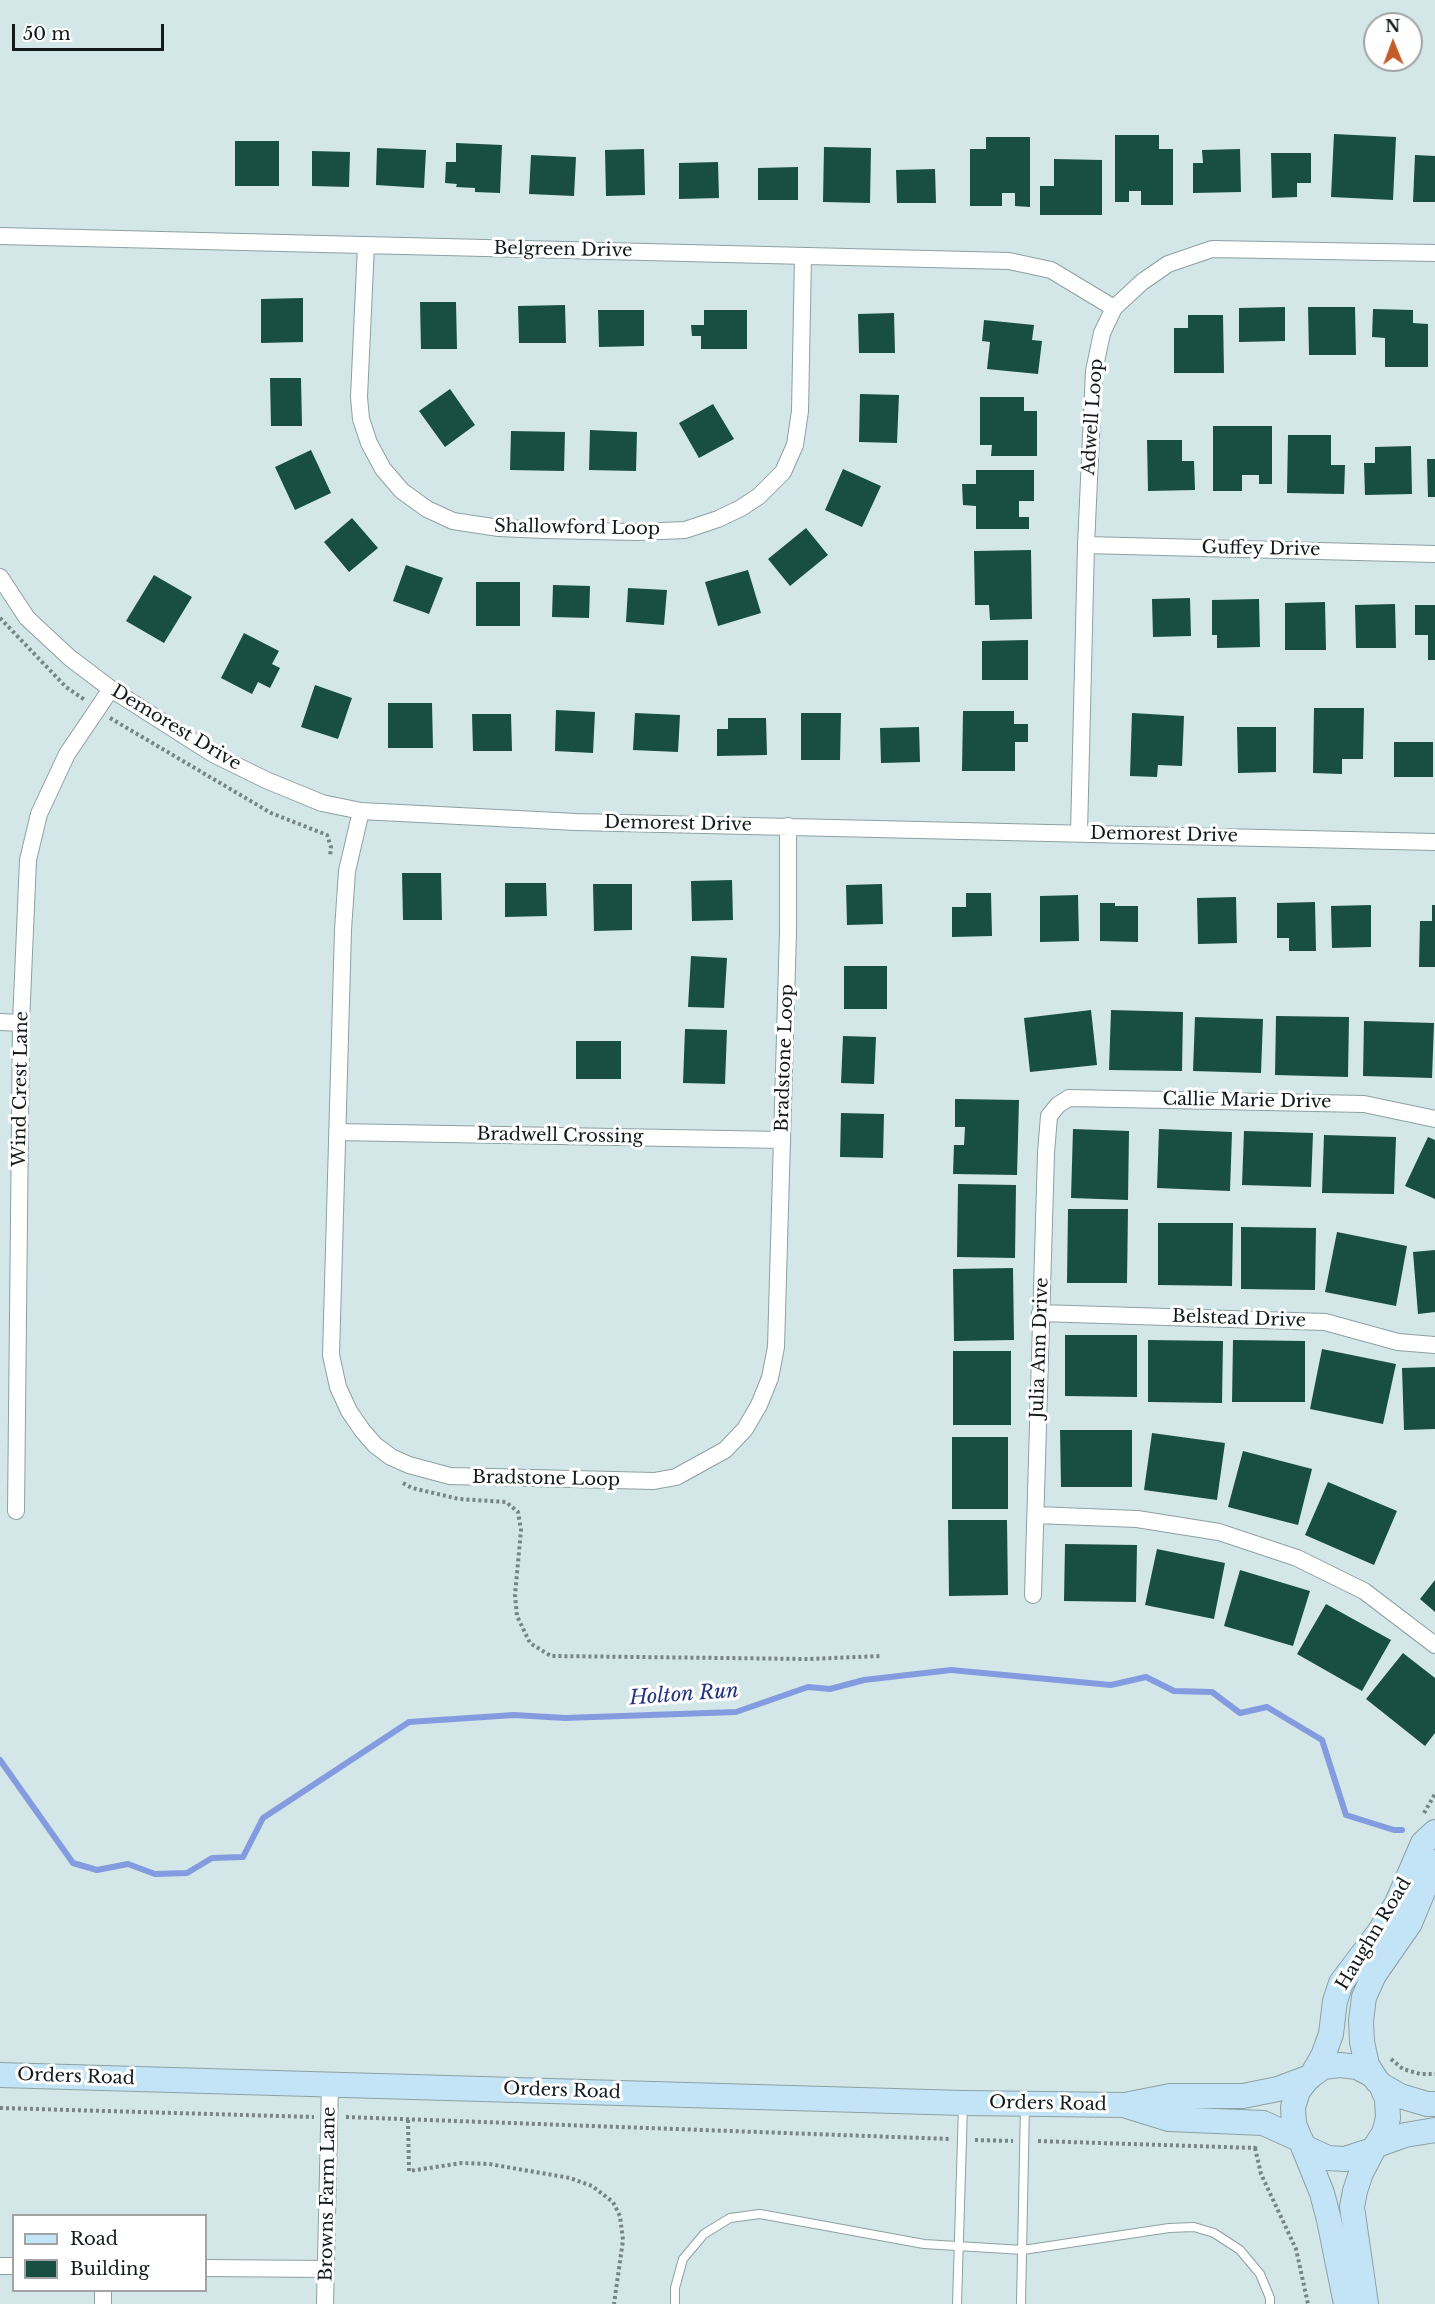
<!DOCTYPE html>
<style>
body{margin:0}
#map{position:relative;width:1435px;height:2304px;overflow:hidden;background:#d3e7e9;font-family:"Libre Baskerville",serif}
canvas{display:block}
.legend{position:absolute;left:12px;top:2214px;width:195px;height:78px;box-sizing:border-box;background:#fff;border:2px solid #a1a3a4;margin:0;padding:8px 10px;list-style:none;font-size:18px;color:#131a1b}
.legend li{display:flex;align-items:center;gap:12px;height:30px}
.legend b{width:30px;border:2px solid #a1a3a4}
.north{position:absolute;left:1363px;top:12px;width:60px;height:60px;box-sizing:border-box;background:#fff;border:2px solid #a1a3a4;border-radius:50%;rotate:359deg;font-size:16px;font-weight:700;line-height:24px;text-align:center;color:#131a1b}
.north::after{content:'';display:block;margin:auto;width:21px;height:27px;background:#c25d2a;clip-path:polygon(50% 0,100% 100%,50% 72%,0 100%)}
.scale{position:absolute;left:12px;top:24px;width:152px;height:27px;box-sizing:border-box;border:3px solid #131a1b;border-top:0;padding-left:8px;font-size:18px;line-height:21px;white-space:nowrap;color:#131a1b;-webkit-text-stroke:4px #fff;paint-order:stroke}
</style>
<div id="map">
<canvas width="1435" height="2304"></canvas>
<ul class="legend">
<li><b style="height:8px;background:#c3e4f6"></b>Road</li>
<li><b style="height:16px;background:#184f42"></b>Building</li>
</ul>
<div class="north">N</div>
<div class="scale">50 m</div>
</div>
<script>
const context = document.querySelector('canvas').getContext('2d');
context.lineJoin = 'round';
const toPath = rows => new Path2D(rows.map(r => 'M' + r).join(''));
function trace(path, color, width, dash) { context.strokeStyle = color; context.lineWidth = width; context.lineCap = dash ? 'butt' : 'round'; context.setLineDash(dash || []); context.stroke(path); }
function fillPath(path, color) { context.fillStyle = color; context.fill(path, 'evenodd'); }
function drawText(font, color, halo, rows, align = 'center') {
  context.font = font + ' "Libre Baskerville",serif'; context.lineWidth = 6; context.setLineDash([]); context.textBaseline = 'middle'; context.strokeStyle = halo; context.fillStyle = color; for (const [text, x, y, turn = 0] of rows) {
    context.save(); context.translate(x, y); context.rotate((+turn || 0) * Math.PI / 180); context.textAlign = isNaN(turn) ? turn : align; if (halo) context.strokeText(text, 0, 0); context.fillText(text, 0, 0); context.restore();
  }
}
const stream = toPath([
 [0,1760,73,1863,97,1870,128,1864,155,1874,187,1873,212,1858,243,1857,263,1818,409,1722,514,1715,565,1718,736,1712,808,1687,830,1689,864,1680,951,1670,1111,1685,1146,1677,1174,1691,1212,1692,1240,1713,1267,1707,1322,1740,1346,1815,1394,1830,1402,1830]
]);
const building = toPath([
 [1334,134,1396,137,1393,200,1331,197],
 [1115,135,1159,135,1159,149,1173,149,1173,205,1141,205,1141,191,1129,191,1129,202,1115,202],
 [986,137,1030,137,1030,207,1015,206,1015,193,1002,193,1002,206,970,206,970,149,986,149],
 [235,141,279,141,279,186,235,186],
 [456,143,502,145,500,193,475,192,475,188,456,187,457,184,445,183,446,162,456,162],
 [824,147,871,148,870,203,823,202],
 [377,148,426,150,424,188,376,185],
 [644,149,645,195,606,196,605,150],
 [1240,149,1241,192,1193,193,1193,163,1203,163,1202,150],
 [312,151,350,152,349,187,312,186],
 [1271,153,1311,153,1311,183,1297,183,1297,197,1272,198],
 [531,155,576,157,574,196,529,194],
 [1415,155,1435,156,1435,202,1413,202],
 [1054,159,1102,160,1102,215,1040,215,1040,186,1054,186],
 [718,162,719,198,679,199,679,163],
 [798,167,798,200,758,200,758,168],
 [935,169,936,203,897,203,896,170],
 [303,298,303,342,261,343,261,299],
 [420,302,456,302,457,349,421,349],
 [565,305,566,343,519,343,518,306],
 [1285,307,1285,341,1239,342,1239,308],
 [1308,307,1355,307,1356,355,1309,355],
 [1373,309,1413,310,1413,323,1428,324,1428,367,1385,367,1385,338,1372,337],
 [598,310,644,310,644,346,599,347],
 [704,310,747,310,747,349,701,349,701,336,692,336,691,325,704,325],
 [894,313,895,353,859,353,858,314],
 [1188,315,1223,315,1224,373,1174,373,1174,328,1188,328],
 [984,320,1034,325,1032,340,1042,341,1038,374,987,369,990,342,982,341],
 [270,378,301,378,302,426,271,426],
 [450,389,475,425,445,447,419,411],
 [860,394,899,395,897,443,859,442],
 [980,397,1024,397,1024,411,1037,411,1037,456,991,456,992,445,980,445],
 [713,404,734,439,699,458,679,423],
 [1213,426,1272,426,1272,484,1259,484,1259,475,1242,475,1242,491,1213,491],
 [590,430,637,432,636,471,589,470],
 [511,431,565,432,564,471,510,470],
 [1288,435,1331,435,1331,465,1345,465,1344,494,1287,493],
 [1147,440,1182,440,1182,461,1194,461,1195,490,1148,491],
 [1411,446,1412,494,1365,495,1364,463,1375,463,1375,447],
 [311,450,331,493,295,510,275,467],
 [1427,459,1435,459,1435,497,1428,497],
 [843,469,881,486,862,527,825,510],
 [976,470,1034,470,1034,501,1019,501,1019,517,1029,517,1029,529,976,529,976,506,963,505,962,484,976,484],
 [352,518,378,548,349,572,324,542],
 [806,528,828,555,790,586,768,559],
 [1031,550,1032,619,990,620,989,605,975,605,974,551],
 [406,565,443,578,429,614,393,601],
 [748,570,761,613,718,626,705,582],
 [154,575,192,597,164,643,126,621],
 [476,582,520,582,520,626,476,626],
 [553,585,590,586,589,618,552,617],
 [628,588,667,590,664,625,626,622],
 [1190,598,1191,636,1153,637,1152,599],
 [1259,599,1260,647,1217,648,1217,635,1212,635,1212,600],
 [1325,602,1326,650,1285,650,1285,603],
 [1395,604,1396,648,1356,648,1355,605],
 [1415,605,1435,605,1435,660,1428,660,1428,635,1415,635],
 [244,633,279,651,272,664,280,668,270,688,258,682,252,694,221,678],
 [1028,640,1028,680,982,680,982,641],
 [315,685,352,698,338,739,301,727],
 [388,703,432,703,433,748,388,748],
 [1314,708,1364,708,1363,759,1342,759,1342,774,1313,773],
 [556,710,595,712,593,753,555,751],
 [963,711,1014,711,1014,724,1028,724,1028,742,1015,742,1015,771,962,771],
 [635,713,680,715,678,752,633,750],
 [801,713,841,713,840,760,801,760],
 [1132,713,1184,716,1182,766,1158,765,1157,777,1130,776],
 [472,714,511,714,512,751,473,751],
 [728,718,766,718,767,755,717,756,717,729,728,729],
 [919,727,920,762,881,763,880,728],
 [1237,727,1276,727,1276,772,1238,773],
 [1394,742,1433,742,1433,777,1394,777],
 [402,873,441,873,442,920,403,920],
 [732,880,733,920,692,921,691,881],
 [505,883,546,883,547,916,505,917],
 [593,884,632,884,632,930,594,931],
 [882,884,883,924,847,925,846,885],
 [966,893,991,893,992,936,952,937,952,907,966,907],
 [1078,895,1079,941,1040,942,1040,896],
 [1236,897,1237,943,1198,944,1197,898],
 [1315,902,1316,951,1289,951,1289,938,1277,938,1277,903],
 [1100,903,1115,903,1115,906,1138,906,1138,942,1100,941],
 [1371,905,1371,947,1332,948,1331,906],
 [1432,905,1435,905,1435,967,1419,967,1420,921,1432,921],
 [691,956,727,958,724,1008,688,1007],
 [844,966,887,966,887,1009,844,1009],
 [1091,1010,1097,1065,1030,1072,1024,1018],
 [1111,1010,1183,1012,1182,1071,1109,1070],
 [1276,1016,1349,1017,1348,1077,1275,1075],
 [1195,1017,1263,1019,1261,1073,1193,1071],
 [1364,1021,1434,1023,1432,1078,1363,1076],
 [685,1029,727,1030,725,1084,683,1083],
 [843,1036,876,1037,874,1084,841,1083],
 [576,1041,621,1041,621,1079,576,1079],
 [955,1099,1019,1100,1017,1175,953,1174,954,1145,964,1145,965,1127,955,1127],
 [841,1113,884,1114,883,1158,840,1157],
 [1073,1129,1129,1131,1128,1200,1071,1198],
 [1159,1129,1232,1132,1230,1191,1157,1188],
 [1244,1131,1313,1133,1311,1187,1242,1185],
 [1324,1135,1396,1137,1394,1194,1322,1193],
 [1428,1137,1435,1140,1435,1199,1405,1186],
 [958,1184,1016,1185,1015,1258,957,1257],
 [1068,1209,1128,1209,1127,1283,1067,1283],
 [1158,1223,1233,1223,1232,1286,1158,1285],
 [1241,1227,1316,1228,1315,1290,1241,1289],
 [1337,1232,1407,1246,1396,1306,1325,1292],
 [1435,1250,1435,1312,1418,1314,1413,1252],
 [1013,1268,1014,1340,954,1341,953,1269],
 [1065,1335,1137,1335,1137,1397,1065,1396],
 [1148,1340,1223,1341,1222,1403,1148,1402],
 [1233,1340,1305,1341,1305,1402,1232,1402],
 [1322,1349,1396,1364,1383,1424,1310,1409],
 [953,1351,1011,1351,1011,1425,953,1425],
 [1435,1367,1435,1429,1404,1430,1402,1368],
 [1060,1430,1132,1430,1132,1487,1061,1487],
 [1152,1433,1225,1443,1217,1500,1144,1490],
 [952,1437,1008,1437,1008,1509,952,1509],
 [1243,1451,1312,1469,1298,1525,1228,1507],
 [1328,1482,1397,1511,1374,1565,1305,1535],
 [948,1520,1007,1520,1008,1595,949,1596],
 [1065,1544,1137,1545,1136,1602,1064,1601],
 [1157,1549,1225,1563,1214,1619,1145,1605],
 [1240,1570,1310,1591,1293,1646,1224,1626],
 [1435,1580,1435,1612,1420,1599],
 [1326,1604,1391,1640,1362,1691,1297,1654],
 [1403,1653,1435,1678,1435,1733,1425,1746,1366,1699]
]);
const path = toPath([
 [0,618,66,687,85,700],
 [110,718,271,813,327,835,331,847,330,856],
 [403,1483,412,1488,459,1499,506,1502,518,1512,521,1530,515,1595,517,1616,530,1643,551,1656,808,1659,881,1656],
 [1424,1813,1435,1794],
 [1391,2059,1403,2069,1420,2074,1435,2074],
 [0,2108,314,2117],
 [346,2117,950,2139],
 [408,2120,409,2171,462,2163,489,2164,570,2178,592,2186,613,2202,620,2216,623,2240,614,2304],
 [975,2140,1013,2141],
 [1038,2141,1255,2148,1256,2145],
 [1255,2148,1261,2174,1296,2249,1308,2304]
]);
const lane = toPath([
 [675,2304,675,2288,683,2259,704,2234,730,2218,760,2214,924,2244,1023,2250,1169,2228,1194,2227,1214,2233,1240,2250,1260,2274,1270,2298,1270,2304],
 [957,2304,963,2106],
 [1021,2304,1025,2105]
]);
const street = toPath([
 [0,236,1009,261,1051,270,1114,308],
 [366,245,359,397,361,419,369,443,383,469,402,491,427,509,453,521,499,528,544,530,637,532,685,530,718,519,741,508,759,496,783,472,795,445,800,411,803,257],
 [1086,545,1435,554],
 [0,577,27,618,70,658,111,689,213,754,266,780,322,803,361,811,576,822,1435,842],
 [361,811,347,871,343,930,331,1355,338,1387,349,1411,362,1430,375,1445,391,1457,409,1465,450,1476,654,1481,676,1477,725,1450,745,1429,759,1405,770,1378,776,1347,788,931,788,826],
 [1079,833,1086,545,1094,371,1102,333,1114,308,1142,282,1168,264,1212,249,1435,253],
 [0,1022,21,1023],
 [337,1132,782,1140],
 [1040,1313,1325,1322,1398,1342,1435,1345],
 [16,1511,21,1023,28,860,39,814,67,754,111,689],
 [1036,1515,1137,1519,1219,1532,1297,1558,1364,1591,1435,1645],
 [1033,1595,1046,1153,1049,1116,1058,1105,1069,1098,1364,1104,1435,1119],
 [0,2266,14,2266],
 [206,2268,326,2269],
 [103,2304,103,2290],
 [325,2304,330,2084]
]);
const secondary = toPath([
 [0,2075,963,2103,1125,2105,1170,2096,1243,2096,1278,2089,1310,2077],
 [1312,2075,1323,2056,1331,2034,1335,2001,1341,1983,1380,1931,1397,1903,1423,1843,1435,1832],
 [1377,2081,1367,2065,1362,2042,1361,2021,1364,1997,1374,1975,1410,1923,1435,1862],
 [1381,2085,1400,2096,1427,2104,1435,2104],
 [1127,2106,1169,2119,1263,2123,1301,2140],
 [1377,2145,1405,2135,1435,2130],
 [1304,2147,1328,2158,1345,2159,1373,2150,1384,2133,1388,2118,1387,2099,1381,2085,1372,2075,1357,2067,1340,2065,1323,2067,1308,2078,1298,2091,1293,2107,1294,2124,1322,2193,1329,2220,1346,2304],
 [1366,2304,1352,2207,1355,2191,1361,2173,1373,2150]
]);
const streetNames = [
 ["Belgreen Drive",563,250,1],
 ["Adwell Loop",1093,417,-86],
 ["Shallowford Loop",577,528,1],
 ["Guffey Drive",1261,549,1],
 ["Demorest Drive",176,728,31],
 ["Demorest Drive",678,824,1],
 ["Demorest Drive",1164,835,1],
 ["Bradstone Loop",785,1058,-88],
 ["Wind Crest Lane",21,1089,-89],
 ["Callie Marie Drive",1247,1101,1],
 ["Bradwell Crossing",560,1136,1],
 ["Belstead Drive",1239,1319,2],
 ["Julia Ann Drive",1040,1348,-88],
 ["Bradstone Loop",546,1479,1],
 ["Haughn Road",1374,1934,-59],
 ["Orders Road",76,2077,2],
 ["Orders Road",562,2091,2],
 ["Orders Road",1048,2104,1],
 ["Browns Farm Lane",328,2194,-89]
];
const waterNames = [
 ["Holton Run",684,1695,-4]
];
trace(stream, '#859bdf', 6);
fillPath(building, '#184f42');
trace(lane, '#8da0a3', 10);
trace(street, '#8da0a3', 18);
trace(secondary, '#8da0a3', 26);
trace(path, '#788587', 4, [3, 3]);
trace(lane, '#fff', 8);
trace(street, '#fff', 16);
trace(secondary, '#c3e4f6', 24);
drawText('18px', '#131a1b', '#fff', streetNames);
drawText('italic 20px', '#233280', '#fff', waterNames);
</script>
